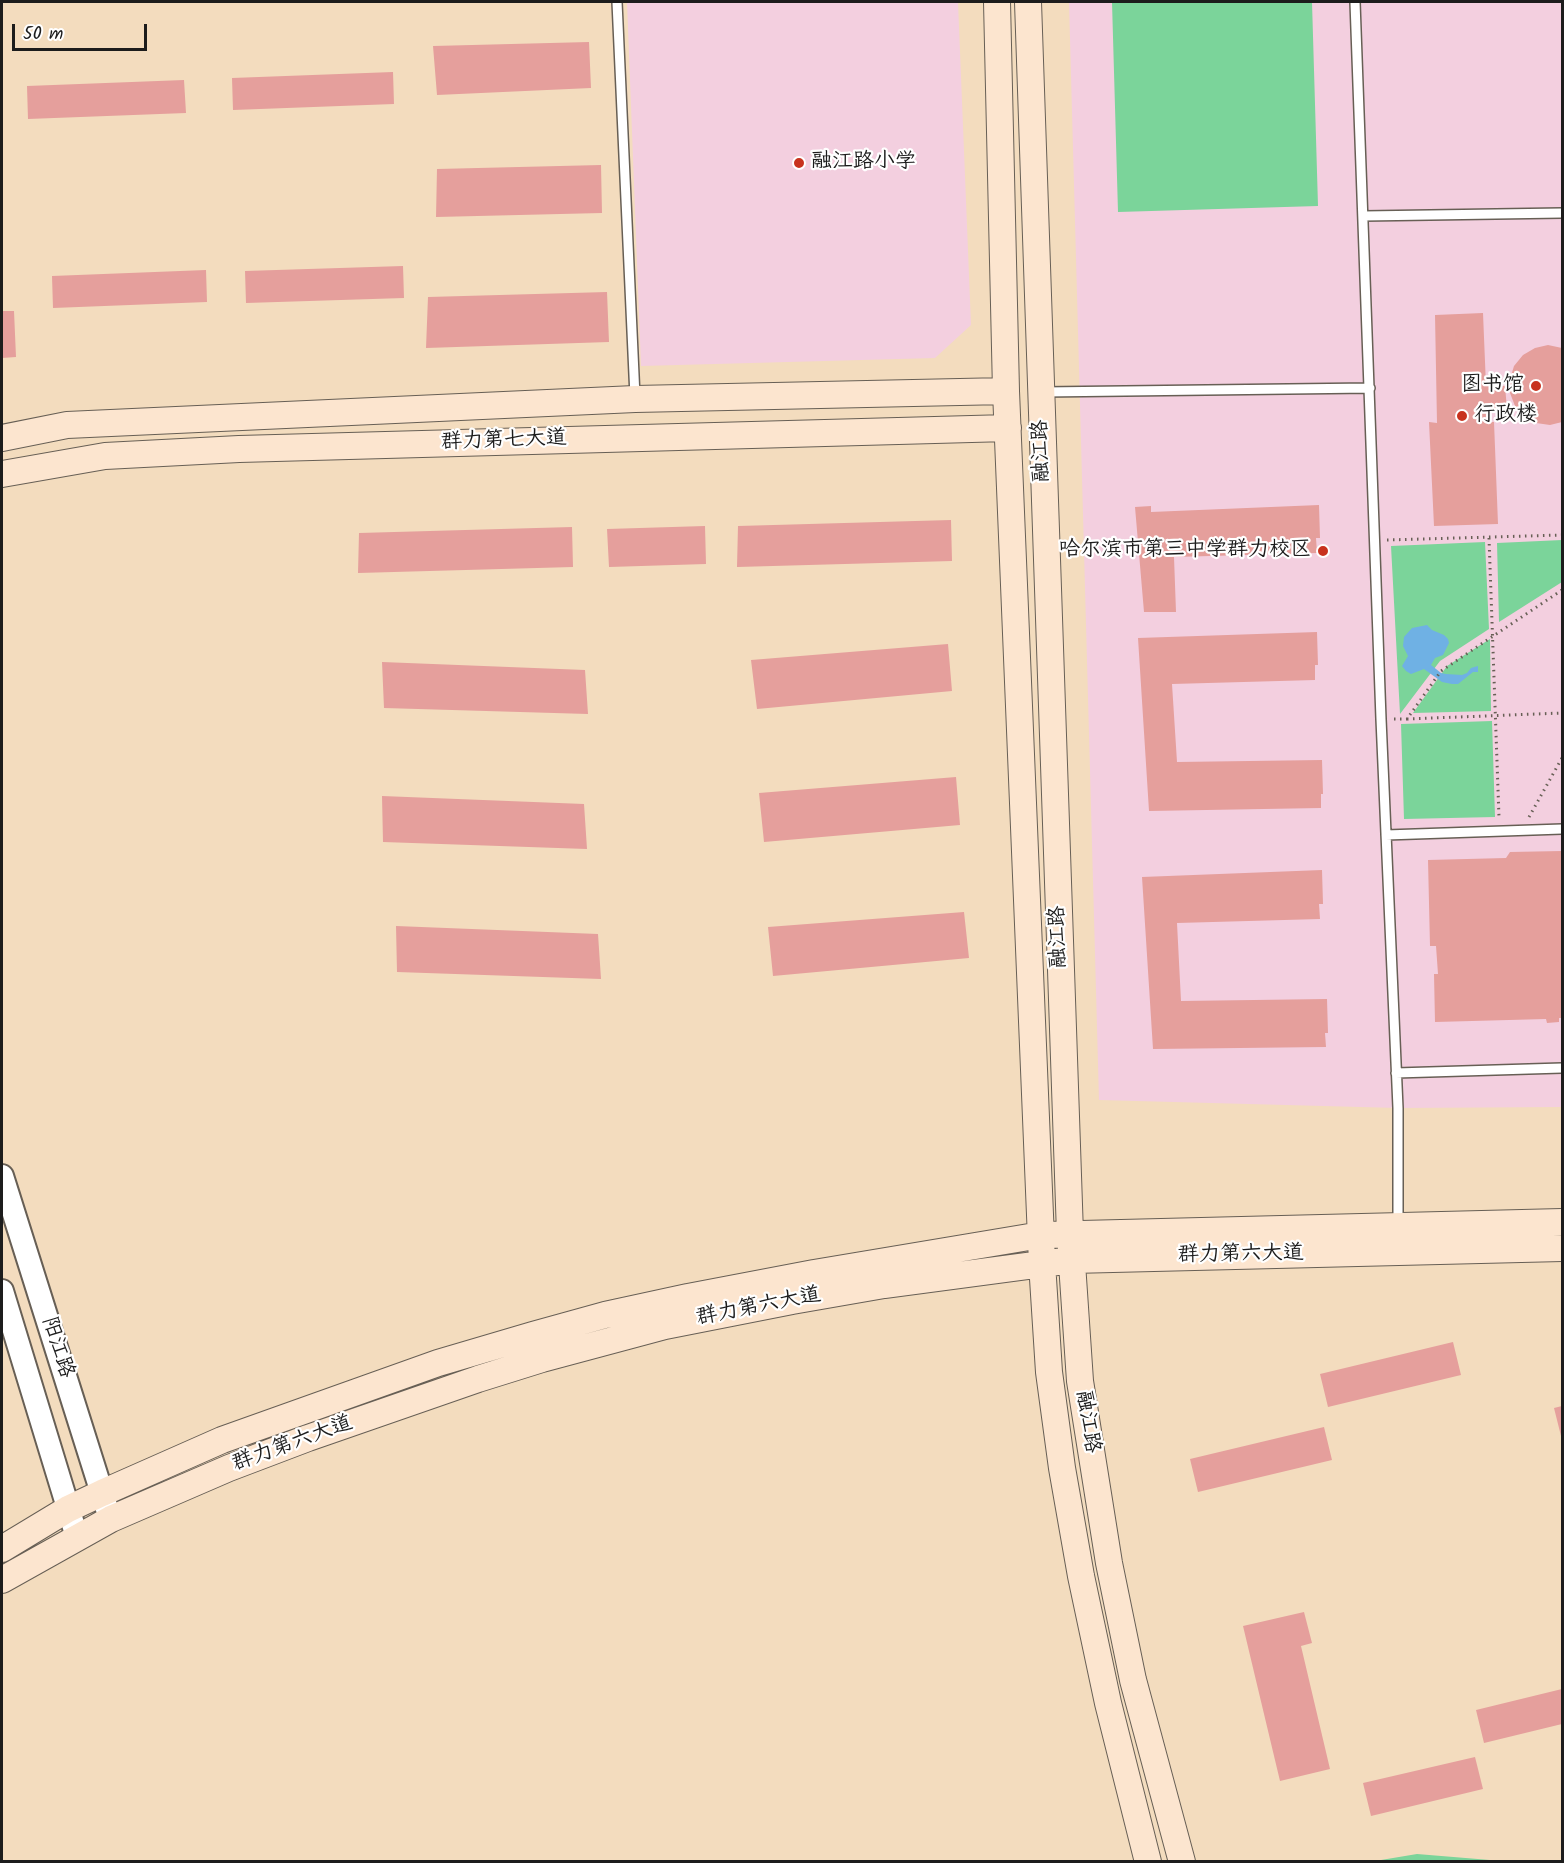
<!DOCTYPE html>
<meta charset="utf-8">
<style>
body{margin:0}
#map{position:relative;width:1564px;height:1863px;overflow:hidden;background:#f3dcbe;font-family:Kalam,sans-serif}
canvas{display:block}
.frame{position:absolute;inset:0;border:3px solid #1c1c1c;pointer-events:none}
.scale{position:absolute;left:12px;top:24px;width:135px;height:27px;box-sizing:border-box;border:3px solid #1c1c1c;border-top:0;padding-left:8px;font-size:18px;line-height:21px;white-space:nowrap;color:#1c1c1c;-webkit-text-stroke:4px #fff;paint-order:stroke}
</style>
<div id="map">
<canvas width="1564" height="1863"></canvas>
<div class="frame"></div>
<div class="scale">50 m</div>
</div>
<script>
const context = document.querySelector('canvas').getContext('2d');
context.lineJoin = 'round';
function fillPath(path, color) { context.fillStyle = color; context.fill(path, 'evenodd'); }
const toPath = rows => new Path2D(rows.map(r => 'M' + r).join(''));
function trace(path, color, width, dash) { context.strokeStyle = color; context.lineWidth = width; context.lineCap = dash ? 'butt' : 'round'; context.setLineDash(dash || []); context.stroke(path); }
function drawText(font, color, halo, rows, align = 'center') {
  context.font = font + ' Kalam,"LXGW WenKai TC",sans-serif'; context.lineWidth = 4.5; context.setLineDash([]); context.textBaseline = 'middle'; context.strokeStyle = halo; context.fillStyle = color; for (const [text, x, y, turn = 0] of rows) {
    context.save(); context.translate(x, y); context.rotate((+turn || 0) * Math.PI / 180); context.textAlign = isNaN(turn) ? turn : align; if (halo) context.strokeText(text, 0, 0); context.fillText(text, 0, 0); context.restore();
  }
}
const built = toPath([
 [627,2,958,2,971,325,935,358,641,366],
 [1069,2,1562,2,1562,1107,1398,1108,1099,1100]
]);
const green = toPath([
 [1112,2,1312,2,1318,206,1118,212],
 [1562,540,1562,582,1499,622,1497,543],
 [1485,542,1489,629,1440,661,1400,714,1391,546],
 [1490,639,1491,711,1413,713,1447,666],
 [1492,721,1495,817,1404,819,1401,724],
 [1417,1854,1502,1861,1375,1861]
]);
const water = toPath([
 [1427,625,1432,630,1444,635,1448,639,1449,643,1443,655,1435,658,1431,665,1441,673,1446,674,1462,675,1467,673,1471,668,1478,666,1478,672,1473,672,1458,684,1452,684,1442,682,1424,669,1411,674,1406,671,1402,666,1408,656,1403,646,1404,637,1412,628]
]);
const building = toPath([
 [589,42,591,88,437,95,433,46],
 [393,72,394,104,233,110,232,78],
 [184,80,186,113,28,119,27,86],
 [601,165,602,213,436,217,437,169],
 [403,266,404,298,246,303,245,271],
 [206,270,207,302,53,308,52,276],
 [607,292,609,342,426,348,428,297],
 [2,311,14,311,16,357,2,358],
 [1483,313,1486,386,1505,386,1507,409,1487,410,1486,422,1494,422,1498,524,1434,526,1429,422,1437,423,1435,315],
 [1548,345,1562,348,1562,422,1550,425,1536,423,1524,416,1515,406,1510,393,1510,379,1514,366,1523,355,1535,348],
 [1319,505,1320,538,1316,538,1317,553,1174,557,1176,612,1144,612,1135,507,1151,506,1151,512],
 [951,520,952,561,737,567,738,526],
 [705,526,706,564,609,567,607,529],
 [572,527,573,567,358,573,359,533],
 [1317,632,1318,665,1315,665,1315,680,1172,684,1177,762,1322,760,1323,794,1321,794,1321,808,1149,811,1138,638],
 [948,644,952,691,757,709,751,660],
 [382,662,585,670,588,714,384,708],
 [956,777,960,825,764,842,759,793],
 [382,796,584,804,587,849,383,842],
 [1562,851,1562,1018,1559,1018,1559,1022,1547,1023,1546,1019,1435,1022,1434,974,1438,974,1436,946,1430,946,1428,860,1506,858,1510,852],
 [1322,870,1323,904,1319,904,1320,919,1177,923,1181,1001,1327,999,1328,1033,1325,1033,1326,1047,1153,1049,1142,877],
 [964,912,969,958,773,976,768,927],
 [396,926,598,934,601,979,397,972],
 [1453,1342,1461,1375,1328,1407,1320,1374],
 [1562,1406,1562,1440,1554,1408],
 [1324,1427,1332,1460,1198,1492,1190,1459],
 [1304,1612,1312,1643,1301,1646,1330,1769,1280,1781,1243,1626],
 [1562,1689,1562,1724,1484,1743,1476,1710],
 [1475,1757,1483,1789,1371,1816,1363,1783]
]);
const path = toPath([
 [1489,538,1499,817],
 [1387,540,1562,535],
 [1394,719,1407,719,1441,671,1562,590],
 [1407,719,1562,713],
 [1529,817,1562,758]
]);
const service = toPath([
 [617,2,635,397],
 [1355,2,1381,719,1398,1108,1398,1225],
 [1364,216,1562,213],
 [1043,392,1370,388],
 [1386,835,1562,829],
 [1396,1073,1562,1068]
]);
const tertiary = toPath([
 [2,1176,107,1509],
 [2,1291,77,1537]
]);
const secondary = toPath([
 [997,2,1006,391,1042,1263,1049,1372,1062,1468,1081,1576,1108,1703,1148,1862],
 [1028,2,1070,1234,1080,1381,1109,1563,1133,1680,1182,1862],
 [2,438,67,425,635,399,1006,391],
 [2,474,105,456,239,449,1008,428],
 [2,1549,68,1509,102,1493,222,1440,438,1363,533,1335,605,1315,688,1297,814,1273,1041,1235,1562,1222],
 [2,1580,111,1519,229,1468,308,1438,478,1379,542,1359,665,1326,792,1301,884,1285,1072,1260,1562,1248]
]);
const markers = [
 [799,163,6,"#c8321e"],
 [1536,386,6,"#c8321e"],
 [1462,416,6,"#c8321e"],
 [1323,551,6,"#c8321e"]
];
const poiNames = [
 ["融江路小学",811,163],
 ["图书馆",1524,386,"right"],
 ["行政楼",1474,416],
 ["哈尔滨市第三中学群力校区",1311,551,"right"]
];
const streetNames = [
 ["群力第七大道",504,442,-2],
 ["融江路",1043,451,-92],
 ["融江路",1060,937,-92],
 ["群力第六大道",1241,1256,-1],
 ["群力第六大道",759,1308,-11],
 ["阳江路",56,1348,72],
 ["融江路",1086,1422,81],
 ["群力第六大道",293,1445,-20]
];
fillPath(built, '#f3cfdf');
fillPath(green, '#7bd49a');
fillPath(water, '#6fb1e4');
fillPath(building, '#e59f9c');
trace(service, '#675f55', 12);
trace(tertiary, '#675f55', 26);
trace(secondary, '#675f55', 28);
trace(path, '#675f55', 3, [1.5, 4.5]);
trace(service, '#fff', 9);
trace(tertiary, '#fff', 22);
trace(secondary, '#fce5cf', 26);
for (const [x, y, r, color] of markers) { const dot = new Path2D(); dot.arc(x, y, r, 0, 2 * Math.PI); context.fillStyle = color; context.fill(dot); trace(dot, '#fff', 2); }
drawText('21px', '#1c1c1c', '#fff', poiNames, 'left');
drawText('21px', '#1c1c1c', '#fff', streetNames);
</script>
